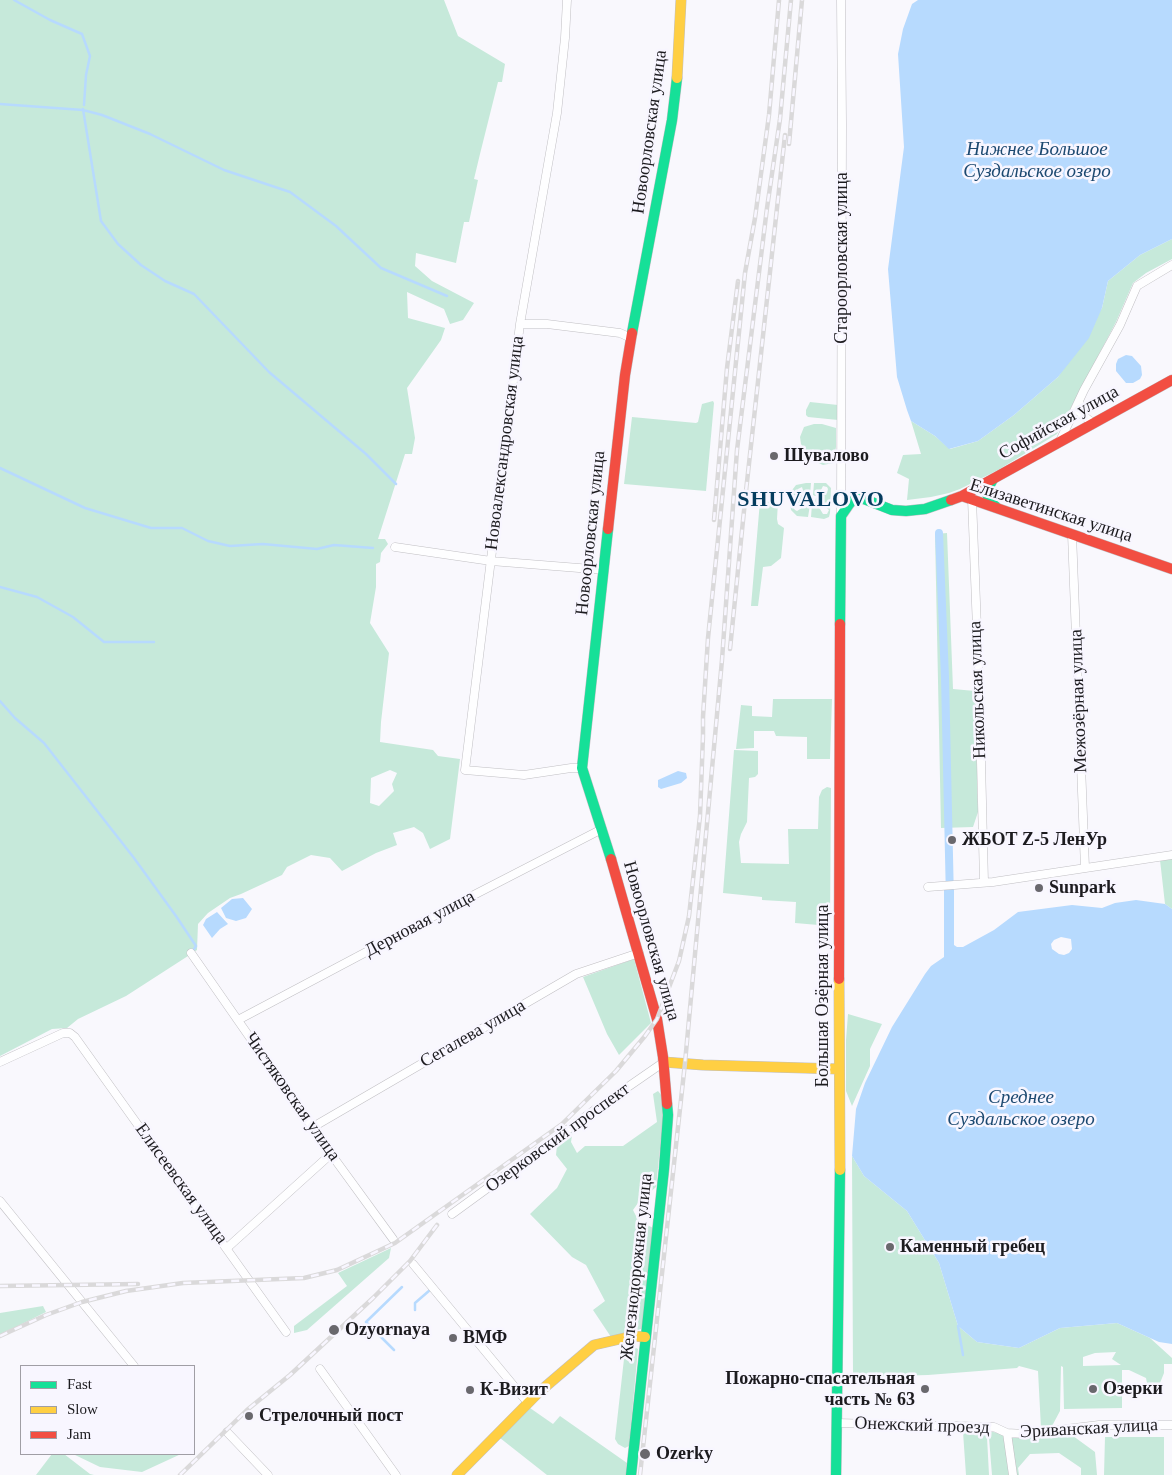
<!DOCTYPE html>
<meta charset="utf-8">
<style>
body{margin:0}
#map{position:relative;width:1172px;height:1475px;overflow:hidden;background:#f9f8fd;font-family:Georgia,serif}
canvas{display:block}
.legend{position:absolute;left:20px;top:1365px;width:175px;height:90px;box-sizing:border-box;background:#f8f6ff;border:1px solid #a09ea5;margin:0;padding:6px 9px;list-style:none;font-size:15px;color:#1c1b1f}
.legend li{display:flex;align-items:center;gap:10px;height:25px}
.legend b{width:25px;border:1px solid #a09ea5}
</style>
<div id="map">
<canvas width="1172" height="1475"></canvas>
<ul class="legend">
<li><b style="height:6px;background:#16e098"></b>Fast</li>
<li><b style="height:6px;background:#ffcf43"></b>Slow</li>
<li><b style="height:6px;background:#f24e42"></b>Jam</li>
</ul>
</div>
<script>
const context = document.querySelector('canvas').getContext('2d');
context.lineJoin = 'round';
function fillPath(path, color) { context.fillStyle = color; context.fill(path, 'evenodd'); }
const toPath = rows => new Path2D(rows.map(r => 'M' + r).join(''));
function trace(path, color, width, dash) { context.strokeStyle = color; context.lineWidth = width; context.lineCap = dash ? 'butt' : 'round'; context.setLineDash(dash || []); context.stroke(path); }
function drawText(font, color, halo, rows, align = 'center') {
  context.font = font + ' Georgia,serif'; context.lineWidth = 5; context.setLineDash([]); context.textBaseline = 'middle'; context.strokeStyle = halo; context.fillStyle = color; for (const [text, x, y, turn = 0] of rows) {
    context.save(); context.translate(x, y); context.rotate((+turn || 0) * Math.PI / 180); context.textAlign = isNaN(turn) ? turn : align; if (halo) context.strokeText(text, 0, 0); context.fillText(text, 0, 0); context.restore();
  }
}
const green = toPath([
 [0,0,444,0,458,36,505,64,502,82,498,82,480,154,474,179,478,180,469,222,464,222,456,263,416,253,415,266,432,281,474,303,463,320,450,324,444,309,407,292,408,318,445,328,441,340,407,388,415,438,412,454,405,454,378,539,385,539,388,544,381,553,380,562,376,564,376,587,370,623,389,653,381,722,380,742,433,750,438,756,460,759,450,839,430,849,423,833,414,827,393,833,397,845,376,853,342,871,330,858,311,855,287,867,282,875,241,894,230,898,208,913,198,924,197,950,188,956,126,996,78,1019,67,1028,52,1029,0,1056],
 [390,770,397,773,392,784,394,791,379,806,370,803,371,778],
 [1172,239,1172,259,1146,273,1133,283,1116,322,1057,434,998,470,960,489,949,493,931,497,907,500,909,479,897,473,903,455,921,454,911,421,935,436,950,449,978,441,1014,415,1058,377,1102,308,1108,281,1140,255],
 [713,401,714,403,706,491,624,484,632,417,696,423,698,422,702,404],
 [810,402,838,405,838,420,808,417,806,415,806,410],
 [814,424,822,424,836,428,836,447,833,463,823,465,811,460,801,444,800,437,804,427],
 [806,483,811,483,810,495,808,496,804,494,802,487,798,489,796,494,799,496,802,495,806,498,806,500,801,503,794,503,792,506,795,510,797,511,808,504,810,505,808,517,797,516,791,510,789,494,796,485],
 [814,483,826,483,831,488,830,513,829,517,824,519,811,517,812,504,814,503,820,509,823,514,827,514,829,510,825,507,822,508,815,502,816,498,822,493,827,493,828,489,827,487,823,486,820,492,815,496,813,495],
 [760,501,778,502,777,519,778,524,784,528,781,558,771,566,763,567,758,606,751,606],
 [947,533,953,689,975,691,978,812,973,827,941,828,935,534],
 [773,699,832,699,830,759,807,759,807,737,776,736,774,731,754,731,754,748,736,749,741,705,752,706,752,716,772,717],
 [734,750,758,751,758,774,755,777,749,778,747,822,741,834,739,842,741,863,789,864,788,829,818,829,819,797,822,790,827,787,831,788,830,926,795,923,796,902,762,900,762,897,723,893],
 [1172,859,1172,909,1165,904,1160,860],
 [634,959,651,1023,619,1055,607,1034,583,977],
 [848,1014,882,1024,870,1049,870,1066,852,1106,846,1091,846,1040],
 [658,1091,662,1096,664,1109,656,1187,638,1203,633,1210,638,1220,655,1229,645,1322,641,1329,611,1337,593,1310,605,1301,586,1265,572,1257,530,1214,557,1188,567,1169,556,1155,557,1145,555,1142,573,1129,571,1142,577,1153,585,1146,623,1146,657,1122,653,1094],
 [852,1156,864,1176,907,1211,939,1263,958,1326,977,1342,1019,1348,1060,1328,1117,1323,1150,1338,1172,1358,1172,1364,1164,1364,1164,1373,1160,1383,1161,1394,1149,1393,1146,1378,1129,1370,1122,1370,1122,1408,1064,1409,1063,1367,1061,1366,1060,1411,1052,1426,1041,1428,1038,1371,1019,1366,1017,1368,928,1375,853,1377],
 [1116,1352,1112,1359,1121,1365,1083,1366,1083,1357,1095,1353],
 [391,1248,389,1258,307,1330,294,1333,294,1326,347,1286,338,1273],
 [43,1306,46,1312,0,1335,0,1313],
 [629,1347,634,1347,638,1349,629,1446,625,1448,618,1444,615,1439,625,1350],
 [530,1408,553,1424,560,1416,627,1463,626,1475,547,1475,500,1438],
 [963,1432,993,1432,1026,1437,1069,1433,1095,1452,1097,1475,1081,1475,1081,1468,1059,1453,1030,1454,1018,1468,1019,1475,992,1475,989,1438,987,1437,989,1475,966,1475],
 [1105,1437,1164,1437,1164,1475,1104,1475],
 [52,1454,64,1454,90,1474,94,1475,36,1475],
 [73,1454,181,1454,142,1472,100,1467]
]);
const water = toPath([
 [918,0,1172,0,1172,239,1140,255,1108,281,1102,308,1089,338,1058,377,1014,415,978,441,949,449,935,436,911,421,907,410,897,377,888,269,904,147,898,54,903,29,912,4],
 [1126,355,1132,356,1141,366,1142,375,1140,379,1133,383,1126,383,1116,371,1116,364,1118,359],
 [678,771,686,773,687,778,681,783,661,789,658,787,658,780],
 [944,890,954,890,954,945,957,947,963,947,994,930,1018,912,1072,905,1102,908,1115,903,1136,900,1165,904,1172,909,1172,1344,1159,1342,1117,1323,1060,1328,1019,1348,977,1342,958,1326,939,1263,907,1211,864,1176,852,1156,856,1109,865,1083,892,1027,925,974,931,966,944,957],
 [1061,937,1071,939,1072,949,1069,953,1064,955,1059,954,1052,949,1051,944,1054,940],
 [243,898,252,909,246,918,236,921,226,918,221,908,232,899],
 [217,912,228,924,220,929,212,938,203,925,206,919]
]);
const stream = toPath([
 [14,0,50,20,82,34,90,56,86,75,84,105],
 [0,104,83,110,102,115,150,134,224,170,290,192,336,226,381,268,447,296],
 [83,109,101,221,118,244,141,265,165,281,194,294,269,372,366,454,396,484],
 [0,468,85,508,151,528,182,528,208,541,230,546,263,544,317,549,334,545,373,548],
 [0,587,37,597,73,617,104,642,154,642],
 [0,701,15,718,44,743,134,858,176,916,196,946,192,952],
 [415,1310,415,1303,430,1290],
 [958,1326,963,1355],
 [394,1350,366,1322,402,1287]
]);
const canal = toPath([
 [939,533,945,677,950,900]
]);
const street = toPath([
 [567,0,565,38,557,113,520,324,465,770,524,775,571,768,582,768],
 [520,324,547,324,620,333,631,338],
 [1079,402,1081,414,1093,423],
 [1060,441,1084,390,1120,325,1137,286,1172,265],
 [972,499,979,681,984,882],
 [841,516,842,124,841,0],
 [1072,534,1085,868],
 [395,547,491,561,604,570],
 [928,887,993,882,1172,855],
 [191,953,331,1154,393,1239],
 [238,1020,468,898,602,829],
 [0,1062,63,1033,70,1033,75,1037,286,1332],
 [313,1127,576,974,639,953],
 [0,1201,134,1366],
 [452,1214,596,1109,664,1062],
 [227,1248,331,1154],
 [413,1264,528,1403],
 [320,1369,396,1475],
 [837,1423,994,1427,1007,1433,1025,1434,1099,1425,1172,1425],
 [227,1432,268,1475],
 [1007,1433,1013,1475]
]);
const fast = toPath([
 [632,333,672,120,677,78],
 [993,479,987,490,988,497,996,507],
 [608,529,582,768,611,859],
 [840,624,841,516,850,503,855,499,864,499,892,510,906,511,925,509,951,500],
 [631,1475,664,1169,668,1115,667,1104],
 [836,1475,840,1170]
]);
const slow = toPath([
 [677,78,681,0],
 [839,979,840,1170],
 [664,1062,703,1065,839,1069],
 [457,1475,538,1393,594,1345,633,1336,645,1337]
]);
const jam = toPath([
 [962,496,1172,569],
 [951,500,962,496,1172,380],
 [608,529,625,375,632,333],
 [611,859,657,1019,663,1057,667,1104],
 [839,979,840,624]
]);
const rail = toPath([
 [789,144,802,0],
 [714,520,727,368,738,281],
 [730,649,746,491,785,135],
 [0,1286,138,1284],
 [0,1336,46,1315,82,1302,126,1291,183,1283,304,1278,337,1270,395,1243,562,1124,616,1071,645,1036,657,1019,679,961,689,916,700,816,703,736,703,717,708,638,745,273,755,218,769,115,779,0],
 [180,1475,247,1410,290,1375,373,1298,410,1261,437,1225],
 [640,1475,685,1063,722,660,737,450,767,208,780,119,791,0]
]);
const markers = [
 [774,456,5,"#69686d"],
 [952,840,5,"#69686d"],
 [1039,888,5,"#69686d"],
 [890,1247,5,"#69686d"],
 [334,1330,6,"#69686d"],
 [453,1338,5,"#69686d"],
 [925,1389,5,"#69686d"],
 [1093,1389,5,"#69686d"],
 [470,1390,5,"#69686d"],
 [249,1416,5,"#69686d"],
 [645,1454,6,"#69686d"]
];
const streetNames = [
 ["Новоорловская улица",650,132,-82],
 ["Староорловская улица",842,258,-90],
 ["Софийская улица",1059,423,-29],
 ["Новоалександровская улица",505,443,-83],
 ["Елизаветинская улица",1051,511,18],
 ["Новоорловская улица",591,533,-84],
 ["Никольская улица",978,690,-92],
 ["Межозёрная улица",1079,701,-92],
 ["Дерновая улица",420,924,-28],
 ["Новоорловская улица",651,941,74],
 ["Большая Озёрная улица",823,996,-90],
 ["Сегалева улица",473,1034,-30],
 ["Чистяковская улица",292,1097,55],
 ["Озерковский проспект",558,1138,-36],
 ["Елисеевская улица",181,1184,54],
 ["Железнодорожная улица",637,1267,-84],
 ["Онежский проезд",922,1426,2],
 ["Эриванская улица",1089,1429,-3]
];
const poiNames = [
 ["Шувалово",784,456],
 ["ЖБОТ Z-5 ЛенУр",962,840],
 ["Sunpark",1049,888],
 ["Каменный гребец",900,1247],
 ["Ozyornaya",345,1330],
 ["ВМФ",463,1338],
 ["Пожарно-спасательная",915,1379,"right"],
 ["часть № 63",915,1400,"right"],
 ["Озерки",1103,1389],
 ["К-Визит",480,1390],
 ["Стрелочный пост",259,1416],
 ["Ozerky",656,1454]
];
const waterNames = [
 ["Нижнее Большое",1037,150],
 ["Суздальское озеро",1037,172],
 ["Среднее",1021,1098],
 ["Суздальское озеро",1021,1120]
];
const districtNames = [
 ["SHUVALOVO",811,500]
];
fillPath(green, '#c6e9da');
fillPath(water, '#b7dafe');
trace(stream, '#b7dafe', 2.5);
trace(canal, '#b7dafe', 8);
trace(street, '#c0bfc3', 9);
trace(fast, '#c0bfc3', 11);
trace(slow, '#c0bfc3', 11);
trace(jam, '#c0bfc3', 11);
trace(street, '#fefeff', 8);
trace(fast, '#16e098', 10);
trace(slow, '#ffcf43', 10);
trace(jam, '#f24e42', 10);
trace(rail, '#dad9da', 4.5);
trace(rail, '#f8f6ff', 2.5, [8]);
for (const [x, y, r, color] of markers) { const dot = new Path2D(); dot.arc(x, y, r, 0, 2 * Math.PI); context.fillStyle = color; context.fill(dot); trace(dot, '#f8f6ff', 2); }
drawText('18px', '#1c1b1f', '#f8f6ff', streetNames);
drawText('bold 18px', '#1c1b1f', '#f8f6ff', poiNames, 'left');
drawText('italic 19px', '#1c4971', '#f8f6ff', waterNames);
context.letterSpacing = '1px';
drawText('bold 22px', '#053c5e', '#f8f6ff', districtNames);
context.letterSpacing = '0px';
</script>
